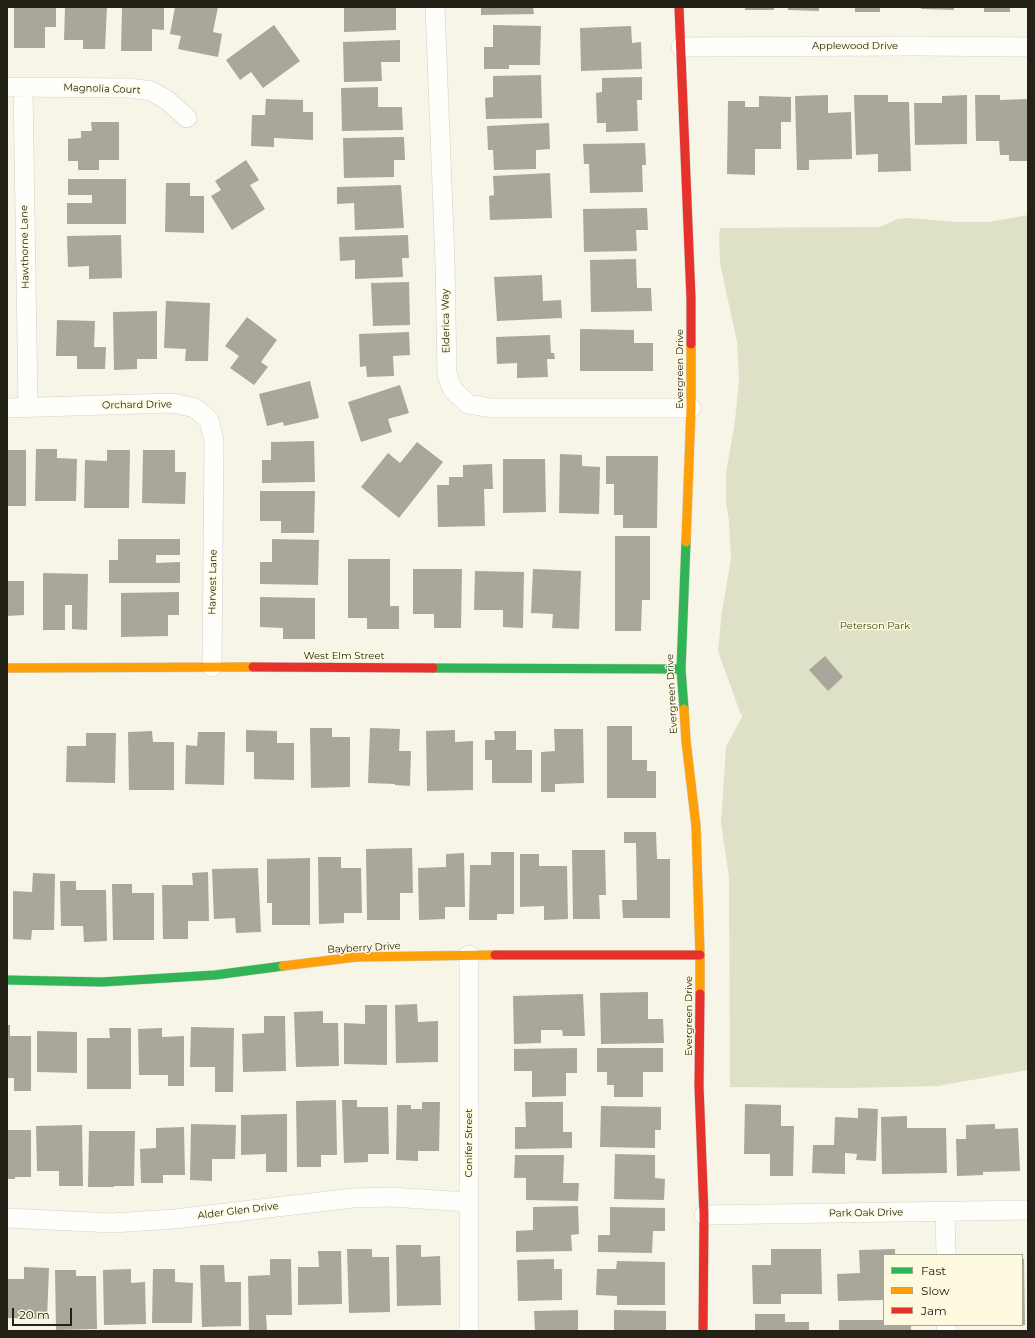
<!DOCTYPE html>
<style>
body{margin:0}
#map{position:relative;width:1035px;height:1338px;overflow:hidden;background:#f7f5e7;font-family:Montserrat,sans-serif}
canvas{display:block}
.frame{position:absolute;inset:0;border:8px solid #242216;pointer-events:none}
.legend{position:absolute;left:883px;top:1254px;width:140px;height:72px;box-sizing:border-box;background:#fefae0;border:1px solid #a7a48f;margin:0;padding:5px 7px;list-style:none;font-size:12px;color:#242216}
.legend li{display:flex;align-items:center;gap:8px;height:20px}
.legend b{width:20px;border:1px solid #a7a48f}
.scale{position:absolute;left:12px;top:1308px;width:60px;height:18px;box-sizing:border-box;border:2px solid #242216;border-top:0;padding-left:5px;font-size:12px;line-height:14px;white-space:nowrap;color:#242216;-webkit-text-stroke:3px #fefae0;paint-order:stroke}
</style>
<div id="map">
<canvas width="1035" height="1338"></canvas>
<div class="frame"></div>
<ul class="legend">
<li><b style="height:5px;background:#30b455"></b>Fast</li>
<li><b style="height:5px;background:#ff9f0a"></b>Slow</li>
<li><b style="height:5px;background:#e5322d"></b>Jam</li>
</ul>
<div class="scale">20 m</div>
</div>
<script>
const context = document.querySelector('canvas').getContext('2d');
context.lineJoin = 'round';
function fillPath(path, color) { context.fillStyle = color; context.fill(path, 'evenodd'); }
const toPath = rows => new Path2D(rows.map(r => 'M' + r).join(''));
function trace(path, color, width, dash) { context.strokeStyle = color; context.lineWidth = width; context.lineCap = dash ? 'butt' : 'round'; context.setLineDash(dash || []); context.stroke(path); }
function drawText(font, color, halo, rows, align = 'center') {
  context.font = font + ' Montserrat,sans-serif'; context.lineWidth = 3; context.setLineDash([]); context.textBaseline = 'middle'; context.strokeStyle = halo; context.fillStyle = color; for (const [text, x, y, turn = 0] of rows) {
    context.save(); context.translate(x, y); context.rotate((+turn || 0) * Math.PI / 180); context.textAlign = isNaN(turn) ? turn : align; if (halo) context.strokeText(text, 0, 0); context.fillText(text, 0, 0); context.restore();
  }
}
const green = toPath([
 [1028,215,1028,1070,938,1086,846,1088,730,1087,729,877,721,823,726,747,742,717,743,710,741,715,718,651,722,611,731,559,729,521,726,501,726,473,735,421,739,379,737,342,720,263,719,237,720,228,880,227,898,219,909,218,958,222,989,222]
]);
const building = toPath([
 [14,7,56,7,56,27,45,27,45,48,14,48],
 [65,7,107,7,105,49,83,49,83,40,64,40],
 [122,7,164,7,164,30,152,29,152,51,121,51],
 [175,7,218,7,213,32,222,34,218,57,178,49,181,36,170,34],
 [344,7,396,7,396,30,344,32],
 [481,7,533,7,534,14,481,15],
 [745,7,774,7,774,10,745,10],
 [788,7,819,7,819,11,788,10],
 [855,7,880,7,880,12,855,12],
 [922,7,954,7,954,10,921,9],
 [984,7,1010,7,1010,12,984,12],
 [274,25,300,61,263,88,251,72,240,80,226,60],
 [493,25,541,26,540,65,509,65,509,69,484,69,484,47,493,47],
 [631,26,632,43,641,42,642,69,581,71,580,28],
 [400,40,400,62,381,62,382,81,344,82,343,42],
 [541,75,542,118,486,119,485,98,493,97,493,76],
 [642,77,642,100,637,100,638,131,606,132,606,123,597,123,596,93,602,92,602,78],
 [378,87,378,107,402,107,403,130,342,131,341,88],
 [828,95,828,113,851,112,852,159,809,160,809,170,797,170,795,96],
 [854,95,888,95,888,102,909,102,911,171,878,172,878,154,856,155],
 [967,95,967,144,915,145,914,103,942,103,942,96],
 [975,95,1000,95,1000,100,1028,99,1028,161,1009,161,1009,155,1000,155,999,141,976,141],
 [759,96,791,97,791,122,781,122,781,149,755,149,755,175,727,174,728,101,745,101,745,107,759,107],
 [266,99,303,100,303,112,313,112,313,140,274,138,274,147,251,146,252,115,265,115],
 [91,122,119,122,119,160,99,160,99,170,78,170,78,161,68,161,68,139,81,138,81,131,92,131],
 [549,123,550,149,536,150,536,169,494,170,493,150,488,150,487,126],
 [404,137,405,160,394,160,394,177,344,178,343,138],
 [645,143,646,165,642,165,643,192,590,193,589,164,584,164,583,144],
 [246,160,259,180,250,185,265,209,232,230,211,196,221,190,215,181],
 [550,173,552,218,490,220,489,196,494,195,493,176],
 [68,179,126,179,126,224,67,224,67,203,92,203,92,195,68,195],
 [166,183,190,183,190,196,204,196,204,233,165,232],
 [401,185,404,228,355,230,354,203,337,204,337,187],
 [647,208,648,230,636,230,637,251,584,252,583,209],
 [121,235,122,278,89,279,89,266,68,267,67,236],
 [408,235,409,258,402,258,403,277,355,279,355,260,340,261,339,237],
 [636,259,637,288,651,288,652,311,591,312,590,260],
 [542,275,543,301,561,300,562,318,497,321,494,277],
 [409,282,410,325,373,326,371,283],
 [166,301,210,303,208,361,185,361,186,349,164,348],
 [157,311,157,359,137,359,137,369,114,370,113,312],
 [247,317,277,340,261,362,268,367,254,385,230,368,239,356,225,346],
 [57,320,95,321,94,347,106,347,105,369,77,369,77,356,56,356],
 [580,329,634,330,634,343,653,343,653,371,580,371],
 [409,332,410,355,393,356,394,376,367,377,366,366,360,367,359,334],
 [550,335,551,353,554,353,555,359,547,359,548,377,517,378,517,363,497,364,496,337],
 [310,381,319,418,284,426,283,422,267,426,259,394],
 [400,385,409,413,388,419,392,432,361,442,348,402],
 [314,441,315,482,262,483,262,460,271,460,271,442],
 [417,442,443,462,399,518,361,487,388,453,400,463],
 [36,449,57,449,57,458,77,459,76,501,35,501],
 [7,450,26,450,26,506,7,506],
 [107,450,130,450,129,508,84,508,85,460,107,461],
 [143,450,175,450,175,472,186,472,185,504,142,503],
 [560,454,582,455,582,466,600,467,599,514,559,513],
 [606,456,658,456,657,528,623,528,623,515,614,515,614,484,606,484],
 [503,459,545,459,546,512,503,513],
 [492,464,493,489,484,489,485,526,438,527,437,485,449,485,449,477,463,477,463,465],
 [260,491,315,491,314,533,281,533,281,521,260,521],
 [615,536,650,536,650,600,642,600,641,631,615,631],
 [118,539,180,539,180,555,156,555,156,563,180,562,180,583,109,583,109,560,118,560],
 [272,539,319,540,318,585,260,584,260,562,272,562],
 [348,559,390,559,390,606,399,606,399,629,367,629,367,618,348,618],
 [413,569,462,569,461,628,434,628,434,614,413,614],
 [533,569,581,571,579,629,552,628,553,614,531,613],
 [475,571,524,572,523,628,503,627,503,610,474,610],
 [43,573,88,574,87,630,72,629,72,605,65,605,65,630,43,630],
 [7,581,24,581,24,615,7,616],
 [179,592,179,615,168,615,168,636,121,637,121,593],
 [260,597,315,598,315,639,283,639,283,628,260,627],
 [825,656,843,677,828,691,809,670],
 [607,726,632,726,632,760,647,760,647,771,656,771,656,798,607,798],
 [310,728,332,728,332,737,350,737,350,787,311,788],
 [370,728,400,729,399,751,411,751,410,786,395,785,395,784,368,783],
 [554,729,583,729,584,783,555,784,555,792,541,792,541,752,555,751],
 [246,730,277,731,277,743,294,743,294,780,254,779,254,752,246,752],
 [455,730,455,742,473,741,473,790,427,791,426,731],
 [152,731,153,742,174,742,174,790,129,790,128,732],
 [494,731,516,731,516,750,532,750,532,783,492,783,492,760,485,760,485,740,495,740],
 [198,732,225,732,224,785,185,784,186,745,197,746],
 [86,733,116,733,115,783,66,782,67,746,86,746],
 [624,832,656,832,657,859,670,859,670,918,623,918,622,900,637,900,636,843,624,843],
 [412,848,413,893,400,893,400,920,367,920,366,849],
 [572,850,605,850,606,895,599,895,600,919,573,919],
 [491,852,514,852,514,914,497,914,497,920,469,920,470,865,491,865],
 [464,853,465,907,445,907,445,919,419,920,418,868,446,867,446,854],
 [520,854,539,854,539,866,567,866,568,919,544,920,544,906,520,907],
 [318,857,341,857,341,868,361,868,362,913,344,913,344,923,319,924],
 [310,858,310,925,272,925,272,903,267,903,267,859],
 [258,868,261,932,236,933,235,918,214,919,212,869],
 [208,872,209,921,188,921,188,939,163,939,162,885,193,885,192,873],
 [33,873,55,874,54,930,32,930,31,940,13,939,13,891,32,892],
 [60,881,76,881,76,890,106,890,107,941,84,942,83,926,61,926],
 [112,884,132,884,132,893,154,893,154,940,113,940],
 [648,992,648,1019,663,1019,664,1043,601,1044,600,993],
 [583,994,585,1036,563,1036,562,1030,541,1030,541,1043,514,1044,513,996],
 [417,1004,418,1022,438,1021,438,1062,396,1063,395,1005],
 [365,1005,387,1005,387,1065,344,1064,344,1023,365,1024],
 [323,1011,323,1023,338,1023,339,1066,296,1067,294,1012],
 [264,1016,285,1016,286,1071,243,1072,242,1034,264,1033],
 [7,1025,10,1025,10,1036,31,1036,31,1091,14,1091,14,1078,7,1078],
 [191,1027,234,1028,233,1092,215,1092,215,1067,190,1067],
 [109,1028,131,1028,131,1089,87,1089,87,1038,110,1038],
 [162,1028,162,1037,184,1036,184,1086,168,1086,168,1075,139,1075,138,1029],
 [37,1031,77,1032,77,1073,37,1072],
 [577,1048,577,1073,566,1073,566,1096,532,1097,532,1071,514,1071,514,1049],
 [597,1048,663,1048,663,1072,643,1072,643,1097,614,1097,614,1085,607,1085,607,1072,597,1072],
 [336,1100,337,1155,321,1155,321,1167,297,1167,296,1101],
 [342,1100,357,1100,357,1107,388,1107,389,1154,368,1154,368,1162,344,1163],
 [422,1102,440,1102,439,1151,418,1151,418,1161,396,1160,397,1105,411,1105,411,1109,422,1109],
 [525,1102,563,1102,563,1132,572,1132,572,1148,515,1149,515,1127,526,1127],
 [745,1104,781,1105,781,1126,794,1126,793,1176,770,1176,770,1154,744,1154],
 [601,1106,661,1107,661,1130,655,1130,655,1148,600,1147],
 [858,1108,878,1109,876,1161,856,1160,857,1154,845,1153,845,1174,812,1173,813,1145,834,1145,835,1117,858,1118],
 [287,1114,287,1172,266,1172,266,1154,241,1155,241,1115],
 [907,1116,907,1128,946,1128,947,1173,882,1174,881,1117],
 [191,1124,236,1125,235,1159,212,1159,212,1181,190,1180],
 [995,1124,995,1129,1018,1128,1020,1171,983,1172,983,1175,957,1176,956,1139,966,1139,966,1125],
 [82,1125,83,1186,59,1186,59,1171,37,1171,36,1126],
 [184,1127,185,1175,163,1175,163,1183,141,1183,140,1149,156,1148,156,1128],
 [7,1130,31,1130,31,1177,15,1177,15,1179,7,1179],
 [89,1131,135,1131,134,1186,114,1186,114,1187,88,1187],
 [615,1154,655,1155,655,1178,665,1179,664,1200,614,1199],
 [515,1155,564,1155,563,1183,579,1183,578,1201,526,1200,526,1178,514,1178],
 [578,1206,579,1234,571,1235,572,1251,516,1252,516,1231,533,1230,533,1207],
 [610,1207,665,1208,665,1231,653,1231,652,1253,598,1252,598,1235,610,1235],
 [396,1245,421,1245,421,1257,440,1256,441,1305,397,1306],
 [347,1249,372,1249,372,1257,389,1257,390,1312,349,1313],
 [771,1249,821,1249,822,1294,781,1294,781,1304,753,1304,752,1265,771,1265],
 [895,1249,895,1255,884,1255,884,1300,838,1301,837,1274,860,1273,859,1250],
 [318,1251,341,1251,342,1304,298,1305,298,1267,319,1267],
 [270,1259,291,1259,292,1315,266,1315,267,1330,249,1330,248,1276,270,1275],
 [554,1259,554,1269,562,1269,562,1300,518,1301,517,1260],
 [1022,1259,1024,1259,1025,1325,1022,1325],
 [617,1261,665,1262,665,1305,617,1305,617,1296,596,1295,597,1269,616,1269],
 [200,1265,224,1265,225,1282,241,1282,241,1326,202,1327],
 [24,1267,49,1268,47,1319,7,1318,7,1279,24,1279],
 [131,1269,131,1283,145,1282,146,1324,104,1325,103,1270],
 [153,1269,175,1269,175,1282,193,1283,192,1323,152,1323],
 [55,1270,76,1270,76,1276,96,1276,97,1329,56,1330],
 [578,1310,578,1331,535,1331,534,1311],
 [614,1310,666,1311,666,1331,614,1331],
 [755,1314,785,1314,785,1322,809,1322,809,1331,755,1331],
 [839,1320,884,1320,884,1325,911,1325,911,1331,839,1331]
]);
const street = toPath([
 [435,7,445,262,447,374,450,384,455,392,468,404,491,408,691,408],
 [681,47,915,46,1028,47],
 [7,87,130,88,151,91,167,100,187,118],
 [23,87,28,407],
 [7,408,173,403,195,408,209,420,214,441,212,667],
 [469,955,469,1331],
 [945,1212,946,1255],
 [704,1215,1028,1210],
 [7,1218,112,1223,175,1219,353,1198,391,1197,468,1202],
 [946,1325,947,1331]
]);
const fast = toPath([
 [433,668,681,669],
 [684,709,681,669,686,542],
 [7,980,102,982,215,975,283,966]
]);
const slow = toPath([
 [686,542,691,408,691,344],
 [7,668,253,667],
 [684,709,686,741,696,826,700,955,700,994],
 [283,966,356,957,495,955]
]);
const jam = toPath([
 [679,7,691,299,691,344],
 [253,667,433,668],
 [495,955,700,955],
 [700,994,699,1086,704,1215,703,1331]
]);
const streetNames = [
 ["Applewood Drive",855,46],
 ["Magnolia Court",102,89,2],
 ["Hawthorne Lane",25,247,-91],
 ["Elderica Way",446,321,-91],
 ["Evergreen Drive",680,369,-90],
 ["Orchard Drive",137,405,-1],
 ["Harvest Lane",213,582,-89],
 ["West Elm Street",344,656],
 ["Evergreen Drive",672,694,-93],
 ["Bayberry Drive",364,948,-3],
 ["Evergreen Drive",689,1016,-90],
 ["Conifer Street",469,1143,-90],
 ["Alder Glen Drive",238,1211,-7],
 ["Park Oak Drive",866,1213,-1]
];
const parkNames = [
 ["Peterson Park",875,626]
];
fillPath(green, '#dee1c5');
fillPath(building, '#a9a79b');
trace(street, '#d3d1c5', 20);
trace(fast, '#d3d1c5', 10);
trace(slow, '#d3d1c5', 10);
trace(jam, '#d3d1c5', 10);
trace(street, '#fefefb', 19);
trace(fast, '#30b455', 9);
trace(slow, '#ff9f0a', 9);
trace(jam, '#e5322d', 9);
drawText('10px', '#242216', '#fefae0', streetNames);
drawText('10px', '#3d4303', '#fefae0', parkNames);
</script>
